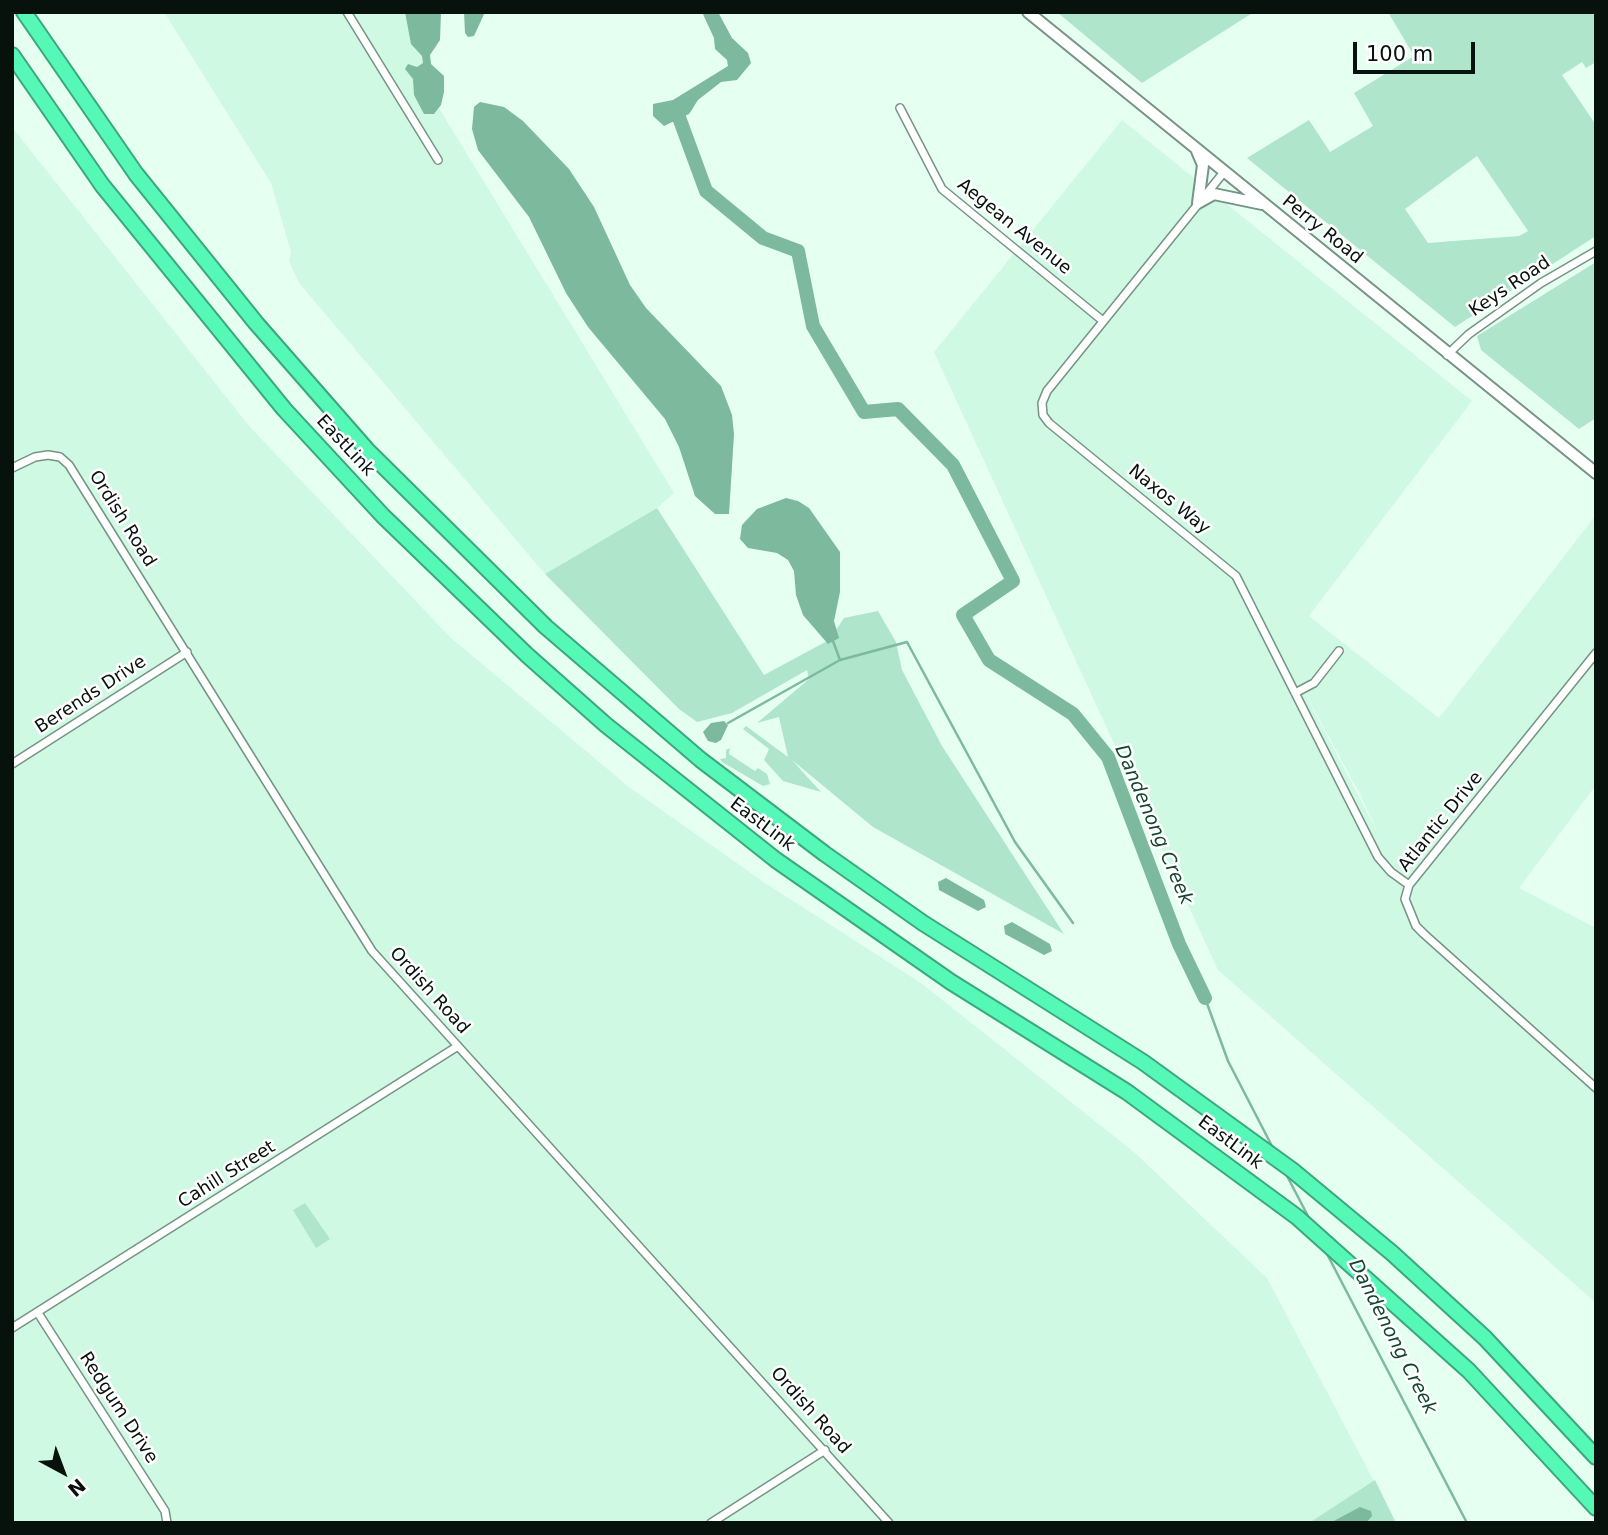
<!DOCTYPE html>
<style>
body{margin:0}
#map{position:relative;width:1608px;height:1535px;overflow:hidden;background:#e5fff1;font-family:"DejaVu Sans",sans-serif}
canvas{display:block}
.frame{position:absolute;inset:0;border:14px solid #07120d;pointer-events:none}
.north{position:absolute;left:28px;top:1437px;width:70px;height:70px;-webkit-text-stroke:5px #fff;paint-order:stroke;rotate:139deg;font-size:19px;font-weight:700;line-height:28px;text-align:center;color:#07120d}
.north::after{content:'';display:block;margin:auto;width:24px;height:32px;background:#07120d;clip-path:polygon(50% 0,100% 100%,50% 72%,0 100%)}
.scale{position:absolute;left:1353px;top:42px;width:122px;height:32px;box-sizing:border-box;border:4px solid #07120d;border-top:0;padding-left:9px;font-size:21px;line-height:24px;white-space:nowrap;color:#07120d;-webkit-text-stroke:5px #fff;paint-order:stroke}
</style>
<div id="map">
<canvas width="1608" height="1535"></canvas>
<div class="frame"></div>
<div class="north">N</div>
<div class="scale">100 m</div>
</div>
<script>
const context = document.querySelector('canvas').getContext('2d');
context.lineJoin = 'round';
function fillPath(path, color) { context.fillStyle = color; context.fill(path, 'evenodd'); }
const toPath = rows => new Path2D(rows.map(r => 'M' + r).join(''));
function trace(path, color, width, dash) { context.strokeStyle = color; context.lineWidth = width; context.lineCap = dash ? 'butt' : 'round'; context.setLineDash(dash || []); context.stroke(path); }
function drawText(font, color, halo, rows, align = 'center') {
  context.font = font + ' "DejaVu Sans",sans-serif'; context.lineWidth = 5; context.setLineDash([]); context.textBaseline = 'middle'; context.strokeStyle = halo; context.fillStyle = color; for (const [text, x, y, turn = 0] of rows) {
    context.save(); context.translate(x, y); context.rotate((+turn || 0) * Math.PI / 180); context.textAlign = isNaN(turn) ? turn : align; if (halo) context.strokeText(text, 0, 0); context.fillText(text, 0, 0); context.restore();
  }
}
const built = toPath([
 [164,12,411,12,434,100,674,493,657,508,545,574,299,283,289,261,291,252,271,183],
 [1122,120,1472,401,1309,616,1439,718,1596,515,1596,785,1519,888,1596,928,1596,1303,1218,970,934,352],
 [1294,673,1359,792,1380,837],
 [12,127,250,427,451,638,629,787,765,883,921,983,1134,1152,1267,1278,1396,1523,12,1523]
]);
const green = toPath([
 [1057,12,1254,12,1142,83],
 [1388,12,1596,12,1596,62,1586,68,1582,62,1562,75,1596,125,1596,236,1455,327,1247,158,1309,120,1330,152,1373,126,1354,93,1414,56],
 [1477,156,1528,231,1519,236,1428,243,1405,209],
 [1596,262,1596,418,1579,429,1481,350,1477,336],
 [657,508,764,675,829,640,844,618,878,611,896,642,902,670,942,746,1064,934,873,827,792,760,821,792,783,781,764,760,769,749,743,729,746,726,788,757,779,717,757,723,809,679,807,670,732,713,697,722,679,709,545,574],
 [730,748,729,754,755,771,758,768,767,774,770,784,763,786,722,762,720,759,726,758,726,750],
 [305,1203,330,1239,316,1248,293,1210],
 [1375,1480,1396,1523,1309,1523]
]);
const water = toPath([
 [405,12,441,12,440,40,430,55,431,64,444,76,444,92,441,105,434,114,424,114,414,95,413,79,405,69,408,64,417,67,423,63,422,56,411,44],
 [464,12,485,12,474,36,468,37,465,33],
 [702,12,718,12,732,38,748,53,751,63,737,80,721,82,698,100,689,114,664,126,653,116,653,104,673,100,728,66,727,60,715,49,714,38],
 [480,102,504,107,523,121,569,169,594,207,630,285,646,308,721,386,732,415,734,434,729,514,715,514,695,496,679,447,665,419,588,327,566,293,529,217,478,150,472,129,474,107],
 [786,498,798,501,809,508,840,552,840,592,834,621,839,638,828,644,803,615,796,595,794,571,788,560,777,553,748,548,740,539,742,525,757,509],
 [724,721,728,725,721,740,716,743,708,741,703,732,711,723],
 [946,878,984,900,986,907,978,911,939,890,938,882],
 [1012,922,1050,944,1052,951,1044,955,1005,934,1004,926],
 [1360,1507,1371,1511,1372,1516,1366,1523,1330,1523]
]);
const stream = toPath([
 [833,641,840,660],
 [728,723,840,660,907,642,1015,842,1073,923],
 [1205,998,1228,1061,1274,1150],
 [1286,1174,1309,1218],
 [1326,1252,1467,1523]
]);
const river = toPath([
 [686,106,677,112,706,191,763,238,798,251,813,326,864,412,898,409,953,465,1013,581,963,615,989,660,1073,714,1108,757,1179,944,1205,998]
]);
const street = toPath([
 [347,12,438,160],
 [900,108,942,189,1103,321],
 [1224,172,1047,391,1042,403,1043,415,1049,423,1236,576,1378,857,1391,872,1409,885],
 [1447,355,1469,334,1541,283,1596,251],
 [12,468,35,457,48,455,60,457,69,465,372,951,889,1523],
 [1596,653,1409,885,1405,899,1416,926,1424,934,1596,1088],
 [1295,693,1314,683,1339,651],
 [12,764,187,652],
 [38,1313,165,1511,167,1523],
 [12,1328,458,1046],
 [711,1523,825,1450]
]);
const secondary = toPath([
 [1028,12,1596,473],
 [1197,151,1203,165,1198,203],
 [1198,203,1214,194,1262,204]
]);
const highway = toPath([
 [24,12,136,174,256,323,368,451,546,627,701,760,825,854,923,923,1143,1062,1292,1170,1392,1253,1485,1338,1596,1457],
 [12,55,102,185,284,409,383,516,527,655,606,725,776,860,951,982,1127,1092,1297,1217,1469,1371,1596,1508]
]);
const streetNames = [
 ["Aegean Avenue",1014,227,39],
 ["Perry Road",1322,230,39],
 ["Keys Road",1510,287,-34],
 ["EastLink",345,446,47],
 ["Naxos Way",1169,500,39],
 ["Ordish Road",122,519,58],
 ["Berends Drive",91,695,-33],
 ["Atlantic Drive",1441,822,-51],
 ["EastLink",762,825,37],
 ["Ordish Road",429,991,48],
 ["EastLink",1230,1143,37],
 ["Cahill Street",227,1175,-32],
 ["Redgum Drive",118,1408,57],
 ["Ordish Road",810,1411,48]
];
const waterNames = [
 ["Dandenong Creek",1153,825,67],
 ["Dandenong Creek",1392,1337,63]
];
fillPath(built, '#d0f9e4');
fillPath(green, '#afe6cb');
fillPath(water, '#7db99c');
trace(stream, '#7db99c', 2.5);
trace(river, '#7db99c', 14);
trace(street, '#769485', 10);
trace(secondary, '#769485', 14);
trace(highway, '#3aa87c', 18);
trace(street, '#fff', 7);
trace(secondary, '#fff', 10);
trace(highway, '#56f8b8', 14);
drawText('18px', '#07120d', '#fff', streetNames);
drawText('italic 19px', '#144531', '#fff', waterNames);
</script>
